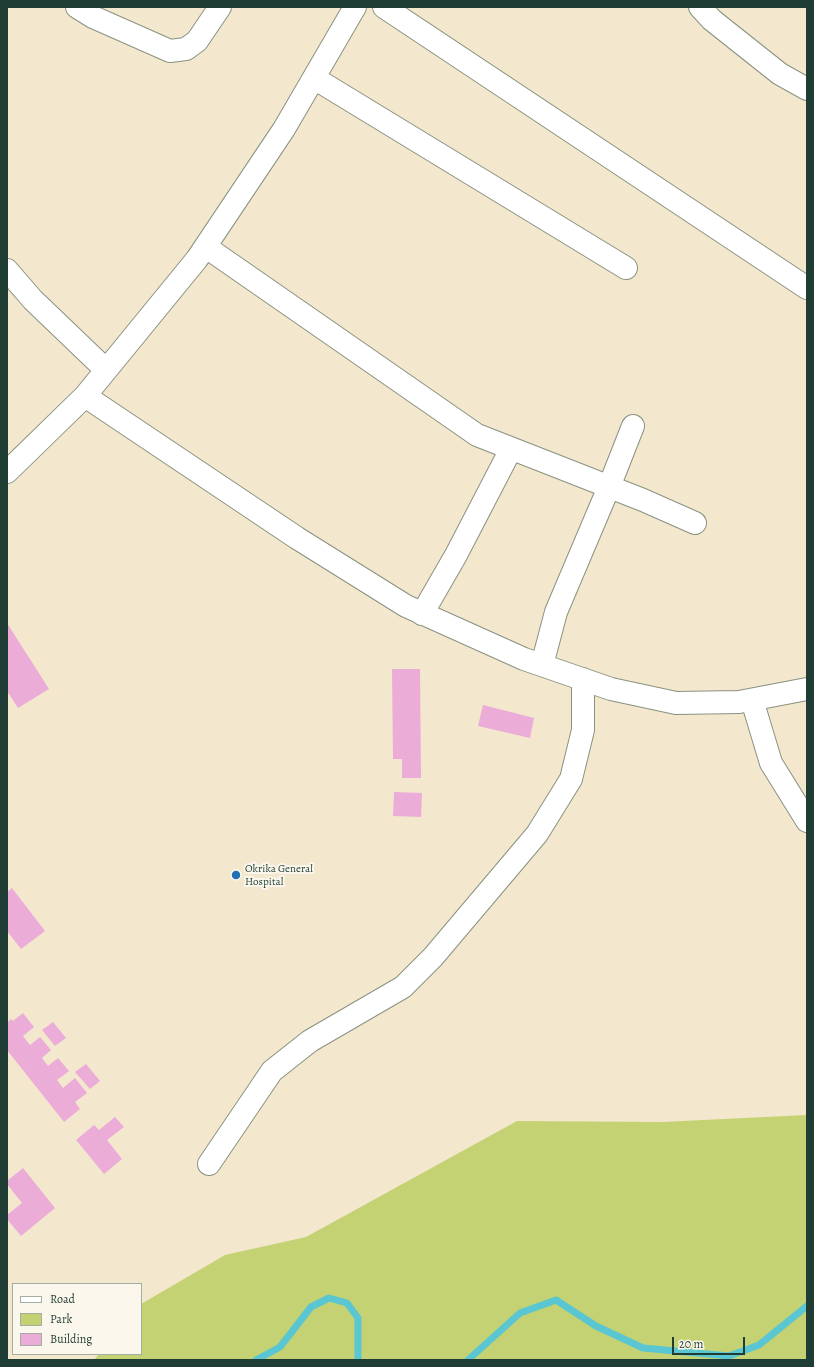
<!DOCTYPE html>
<style>
body{margin:0}
#map{position:relative;width:814px;height:1367px;overflow:hidden;background:#f3e7ce;font-family:Alegreya,serif}
canvas{display:block}
.frame{position:absolute;inset:0;border:8px solid #1f3d34;pointer-events:none}
.legend{position:absolute;left:12px;top:1283px;width:130px;height:72px;box-sizing:border-box;background:#fbf7ec;border:1px solid #a3ada2;margin:0;padding:5px 7px;list-style:none;font-size:12px;color:#1f3d34}
.legend li{display:flex;align-items:center;gap:8px;height:20px}
.legend b{width:20px;border:1px solid #a3ada2}
.scale{position:absolute;left:672px;top:1337px;width:73px;height:18px;box-sizing:border-box;border:2px solid #1f3d34;border-top:0;padding-left:5px;font-size:12px;line-height:14px;white-space:nowrap;color:#1f3d34;-webkit-text-stroke:3px #fbf7ec;paint-order:stroke}
</style>
<div id="map">
<canvas width="814" height="1367"></canvas>
<div class="frame"></div>
<ul class="legend">
<li><b style="height:5px;background:#fff"></b>Road</li>
<li><b style="height:11px;background:#c4d274"></b>Park</li>
<li><b style="height:11px;background:#ebacd8"></b>Building</li>
</ul>
<div class="scale">20 m</div>
</div>
<script>
const context = document.querySelector('canvas').getContext('2d');
context.lineJoin = 'round';
function fillPath(path, color) { context.fillStyle = color; context.fill(path, 'evenodd'); }
const toPath = rows => new Path2D(rows.map(r => 'M' + r).join(''));
function trace(path, color, width, dash) { context.strokeStyle = color; context.lineWidth = width; context.lineCap = dash ? 'butt' : 'round'; context.setLineDash(dash || []); context.stroke(path); }
function drawText(font, color, halo, rows, align = 'center') {
  context.font = font + ' Alegreya,serif'; context.lineWidth = 4; context.setLineDash([]); context.textBaseline = 'middle'; context.strokeStyle = halo; context.fillStyle = color; for (const [text, x, y, turn = 0] of rows) {
    context.save(); context.translate(x, y); context.rotate((+turn || 0) * Math.PI / 180); context.textAlign = isNaN(turn) ? turn : align; if (halo) context.strokeText(text, 0, 0); context.fillText(text, 0, 0); context.restore();
  }
}
const green = toPath([
 [807,1115,807,1360,94,1360,99,1354,141,1354,141,1304,225,1255,306,1237,517,1121,662,1122]
]);
const stream = toPath([
 [256,1360,280,1347,311,1307,329,1298,347,1303,358,1318,358,1360],
 [468,1360,520,1313,556,1300,596,1326,643,1348,729,1356,759,1345,807,1306]
]);
const building = toPath([
 [7,623,49,689,18,708,7,691],
 [392,669,420,669,421,778,402,778,402,759,393,759],
 [483,705,534,718,530,738,478,726],
 [394,792,422,793,421,817,393,816],
 [12,888,45,931,21,949,7,931,7,892],
 [23,1013,34,1027,23,1036,30,1045,40,1037,51,1050,42,1058,48,1066,58,1058,69,1071,57,1080,63,1088,75,1078,87,1093,75,1102,80,1109,64,1122,7,1050,7,1023,11,1019,13,1021],
 [53,1022,66,1038,55,1046,42,1030],
 [86,1064,100,1081,90,1089,75,1072],
 [115,1117,124,1127,107,1140,122,1159,104,1174,76,1140,94,1125,99,1130],
 [23,1168,55,1208,21,1236,7,1219,7,1215,22,1203,7,1184,7,1181]
]);
const minor = toPath([
 [77,7,93,17,170,51,186,49,197,41,220,7],
 [384,7,807,288],
 [700,7,712,20,780,74,807,89],
 [314,78,626,268],
 [206,247,477,435,643,500,695,523],
 [7,270,33,300,105,369],
 [85,396,297,538,406,606,524,659,611,689,676,703,739,702,807,689],
 [7,472,85,396,197,259,284,129,355,7],
 [422,614,456,555,511,449],
 [542,665,556,612,609,487,633,426],
 [752,700,771,763,807,821],
 [209,1164,272,1071,310,1041,403,987,433,957,537,834,571,779,583,730,583,679]
]);
const markers = [
 [236,875,5,"#1f6fb2"]
];
const poiNames = [
 ["Okrika General",245,869],
 ["Hospital",245,882]
];
fillPath(green, '#c4d274');
trace(stream, '#59c6d1', 7);
fillPath(building, '#ebacd8');
trace(minor, '#899281', 24);
trace(minor, '#fff', 22);
for (const [x, y, r, color] of markers) { const dot = new Path2D(); dot.arc(x, y, r, 0, 2 * Math.PI); context.fillStyle = color; context.fill(dot); trace(dot, '#fbf7ec', 1.5); }
drawText('11px', '#1f3d34', '#fbf7ec', poiNames, 'left');
</script>
